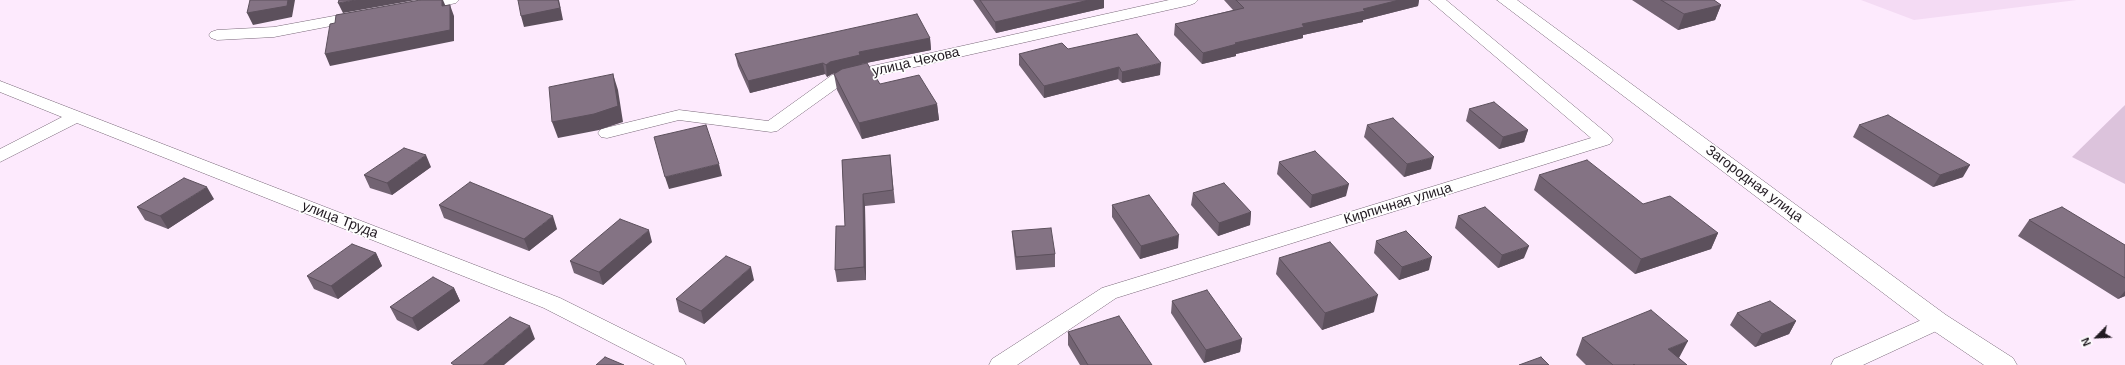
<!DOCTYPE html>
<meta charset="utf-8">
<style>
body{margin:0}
#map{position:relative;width:2125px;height:365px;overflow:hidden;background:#fdeafd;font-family:Arial,sans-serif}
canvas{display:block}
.north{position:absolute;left:2077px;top:317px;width:40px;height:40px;-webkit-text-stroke:3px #fefefe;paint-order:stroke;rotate:246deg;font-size:11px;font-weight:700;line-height:16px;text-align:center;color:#211a21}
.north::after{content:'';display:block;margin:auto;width:14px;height:18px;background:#211a21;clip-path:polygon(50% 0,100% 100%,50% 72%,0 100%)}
</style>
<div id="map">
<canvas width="2125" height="365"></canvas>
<div class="north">N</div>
</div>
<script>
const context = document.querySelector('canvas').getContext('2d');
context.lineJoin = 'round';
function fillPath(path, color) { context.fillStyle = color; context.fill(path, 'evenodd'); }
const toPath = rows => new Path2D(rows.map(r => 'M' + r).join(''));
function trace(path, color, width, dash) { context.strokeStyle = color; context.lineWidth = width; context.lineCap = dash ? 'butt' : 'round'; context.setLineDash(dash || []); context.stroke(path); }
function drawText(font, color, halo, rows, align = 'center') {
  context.font = font + ' Arial,sans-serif'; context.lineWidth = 3.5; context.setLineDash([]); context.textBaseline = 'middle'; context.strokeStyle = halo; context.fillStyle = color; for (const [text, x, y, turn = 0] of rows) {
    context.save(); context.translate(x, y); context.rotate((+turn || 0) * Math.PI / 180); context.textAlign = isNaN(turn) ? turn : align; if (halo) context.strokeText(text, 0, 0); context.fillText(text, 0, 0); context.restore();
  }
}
const built = toPath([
 [1861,0,2077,0,1914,20]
]);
const green = toPath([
 [2125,105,2125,184,2072,157]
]);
const street = toPath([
 [426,0,459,0,456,3,419,11,414,9,411,6,414,3,426,0],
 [1169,0,1198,0,1195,3,1190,5,844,83,777,131,771,132,679,120,607,138,601,137,598,133,601,129,679,110,768,121,832,75,1169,0],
 [1429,0,1446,0,1610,136,1613,140,1610,144,1116,298,1017,365,989,365,992,359,1102,288,1591,138,1429,0],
 [361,11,367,13,369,16,367,19,274,37,217,40,211,38,209,35,211,32,217,30,274,27,361,11],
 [0,81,560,298,683,359,686,365,655,365,544,308,77,123,0,162,0,149,62,117,0,92,0,81],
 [1937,313,1945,315,1948,321,1945,327,1863,365,1831,365,1834,359,1937,313]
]);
const secondary = toPath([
 [1497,0,1517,0,1946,315,2013,358,2017,365,1984,365,1928,327,1497,0]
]);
const wall = toPath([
 [973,0,1104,0,1104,8,996,33],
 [1224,0,1419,0,1418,6,1363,20,1363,22,1303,35,1303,38,1236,54,1236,56,1202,64,1174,35,1175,24,1233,10],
 [1632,0,1714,0,1721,5,1715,20,1678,30],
 [930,38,931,50,861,64,862,65,880,84,937,104,939,120,862,139,837,90,834,74,838,72,832,74,827,77,825,74,750,93,738,66,735,54],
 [1068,49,1160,75,1122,83,1118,79,1044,98,1019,65,1019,54],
 [1469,109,1528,130,1524,142,1499,149,1466,121],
 [1367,125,1431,169,1404,177,1364,137],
 [1859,125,1963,177,1933,187,1853,137],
 [890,155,895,203,865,206,866,280,837,282,835,270,845,226,842,160],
 [1279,162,1346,196,1310,208,1277,174],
 [431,167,392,195,370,188,364,175],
 [1539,175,1643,204,1718,233,1711,249,1635,274,1534,190],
 [1193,193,1251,212,1250,225,1218,236,1191,205],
 [214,199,168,229,145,220,137,207],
 [439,205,557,229,529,251,444,218],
 [1112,205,1178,248,1140,259,1112,217],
 [1458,216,1524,258,1498,268,1455,228],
 [2029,220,2125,245,2125,296,2118,299,2018,236],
 [1012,231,1055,254,1055,267,1016,270,1013,243],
 [1376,241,1429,270,1399,280,1374,253],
 [652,242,603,285,574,273,570,261],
 [376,253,382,266,338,299,314,289,307,276],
 [1279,258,1374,312,1322,330,1276,274],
 [754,280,704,324,679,312,676,299],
 [454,288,460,301,418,331,397,320,390,307],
 [1172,301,1242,339,1240,352,1204,363,1171,313],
 [1737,313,1796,321,1789,334,1755,347,1730,325],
 [1068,332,1152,365,1080,365,1068,345],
 [1582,338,1679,358,1687,365,1586,365,1576,355]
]);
const shadedWall = toPath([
 [288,0,295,0,292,17,253,25,247,13],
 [356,0,416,0,343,13,338,3],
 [442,0,443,0,446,7,442,6],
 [558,0,559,0,563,20,524,27,521,16],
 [1089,0,1104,0,1104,8,996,33,995,22],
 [1399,0,1419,0,1418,6,1363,20,1363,22,1303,35,1303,38,1236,54,1236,56,1202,64,1203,53,1235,43,1302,24],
 [450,5,454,16,454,41,330,66,325,54],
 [1721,5,1715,20,1678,30,1684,14],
 [930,38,931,50,861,64,862,67,832,74,827,77,826,65,830,62,859,52],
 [823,63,825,74,750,93,748,81],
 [1161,63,1160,75,1122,83,1122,72],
 [1119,67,1118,79,1044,98,1044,86],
 [613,74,618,90,623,122,599,130,558,138,552,122],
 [937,104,939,120,862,139,859,123],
 [1528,130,1524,142,1499,149,1503,137],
 [426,155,431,167,392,195,387,183],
 [1434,157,1431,169,1404,177,1407,164],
 [719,164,722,176,669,189,665,177],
 [1970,165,1963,177,1933,187,1940,175],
 [1349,184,1346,196,1310,208,1312,195],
 [207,187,214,199,168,229,160,216],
 [863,194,865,206,866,280,864,267],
 [1251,212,1250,225,1218,236,1219,223],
 [553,216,557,229,529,251,524,239],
 [649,230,652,242,603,285,599,272],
 [1718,233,1711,249,1635,274,1641,259],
 [1179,235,1178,248,1140,259,1141,246],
 [1529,246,1524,258,1498,268,1502,255],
 [376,253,382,266,338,299,331,286],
 [1432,257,1429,270,1399,280,1402,267],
 [751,267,754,280,704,324,701,311],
 [454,288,460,301,418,331,412,318],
 [2125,291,2125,296,2118,299],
 [1378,295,1374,312,1322,330,1325,313],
 [1796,321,1789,334,1755,347,1762,334],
 [530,326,535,339,504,365,483,365],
 [1242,339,1240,352,1204,363,1206,350],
 [1688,341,1679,358,1663,365,1668,349]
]);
const building = toPath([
 [250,0,288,0,287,6,247,13,250,0],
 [339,0,356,0,338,3,339,0],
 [420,0,442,0,442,6,450,5,450,30,325,54,330,24,335,23,336,15,420,0],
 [518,0,558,0,560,8,521,16,518,0],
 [980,0,1089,0,995,22,980,0],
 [1236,0,1399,0,1363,9,1365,11,1302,24,1304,27,1235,43,1237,44,1203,53,1175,24,1244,8,1236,0],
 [1661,0,1714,0,1721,5,1684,14,1661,0],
 [917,14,930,38,859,52,860,55,830,62,826,65,823,63,748,81,735,54,917,14],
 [1137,34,1161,63,1122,72,1119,67,1044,86,1019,54,1062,43,1068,49,1137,34],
 [867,63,880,84,919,75,937,104,859,123,834,74,842,69,867,63],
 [613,74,618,106,594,114,552,122,549,87,613,74],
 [1494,102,1528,130,1503,137,1469,109,1494,102],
 [1888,115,1970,165,1940,175,1859,125,1888,115],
 [1393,118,1434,157,1407,164,1367,125,1393,118],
 [706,125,719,164,665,177,654,137,706,125],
 [404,148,426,155,387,183,364,175,404,148],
 [1315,151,1349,184,1312,195,1279,162,1315,151],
 [890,155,893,190,863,194,864,267,835,270,836,226,845,226,842,160,890,155],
 [1587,160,1643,204,1670,196,1718,233,1641,259,1539,175,1587,160],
 [184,178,207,187,160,216,137,207,184,178],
 [470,182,553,216,524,239,439,205,470,182],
 [1224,183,1251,212,1219,223,1193,193,1224,183],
 [1149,195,1179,235,1141,246,1112,205,1149,195],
 [1485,207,1529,246,1502,255,1458,216,1485,207],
 [2062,207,2125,245,2125,278,2029,220,2062,207],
 [620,219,649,230,599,272,570,261,620,219],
 [1051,228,1055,254,1016,257,1012,231,1051,228],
 [1406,231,1432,257,1402,267,1376,241,1406,231],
 [1330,242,1378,295,1325,313,1279,258,1330,242],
 [352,244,376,253,331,286,307,276,352,244],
 [726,256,751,267,701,311,676,299,726,256],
 [433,277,454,288,412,318,390,307,433,277],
 [1207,290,1242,339,1206,350,1172,301,1207,290],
 [1770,301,1796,321,1762,334,1737,313,1770,301],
 [1651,310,1688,341,1668,349,1687,365,1635,365,1634,364,1633,365,1613,365,1582,338,1651,310],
 [1119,316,1152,365,1088,365,1068,332,1119,316],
 [510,317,530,326,483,365,454,365,451,363,510,317],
 [605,357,624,365,596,365,605,357],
 [1541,357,1549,365,1519,365,1541,357]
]);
const streetNames = [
 ["улица Чехова",916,62,-13],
 ["Загородная улица",1754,184,37],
 ["Кирпичная улица",1398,204,-17],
 ["улица Труда",340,220,21]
];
fillPath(built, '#f4dbf4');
fillPath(green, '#dcc3dc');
trace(street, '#796879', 1);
trace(secondary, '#796879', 1);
fillPath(street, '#fff');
fillPath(secondary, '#fff');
fillPath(wall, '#726372');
fillPath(shadedWall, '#5c505c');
fillPath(building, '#847384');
trace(building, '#5c505c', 1);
drawText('14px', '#211a21', '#fefefe', streetNames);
</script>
